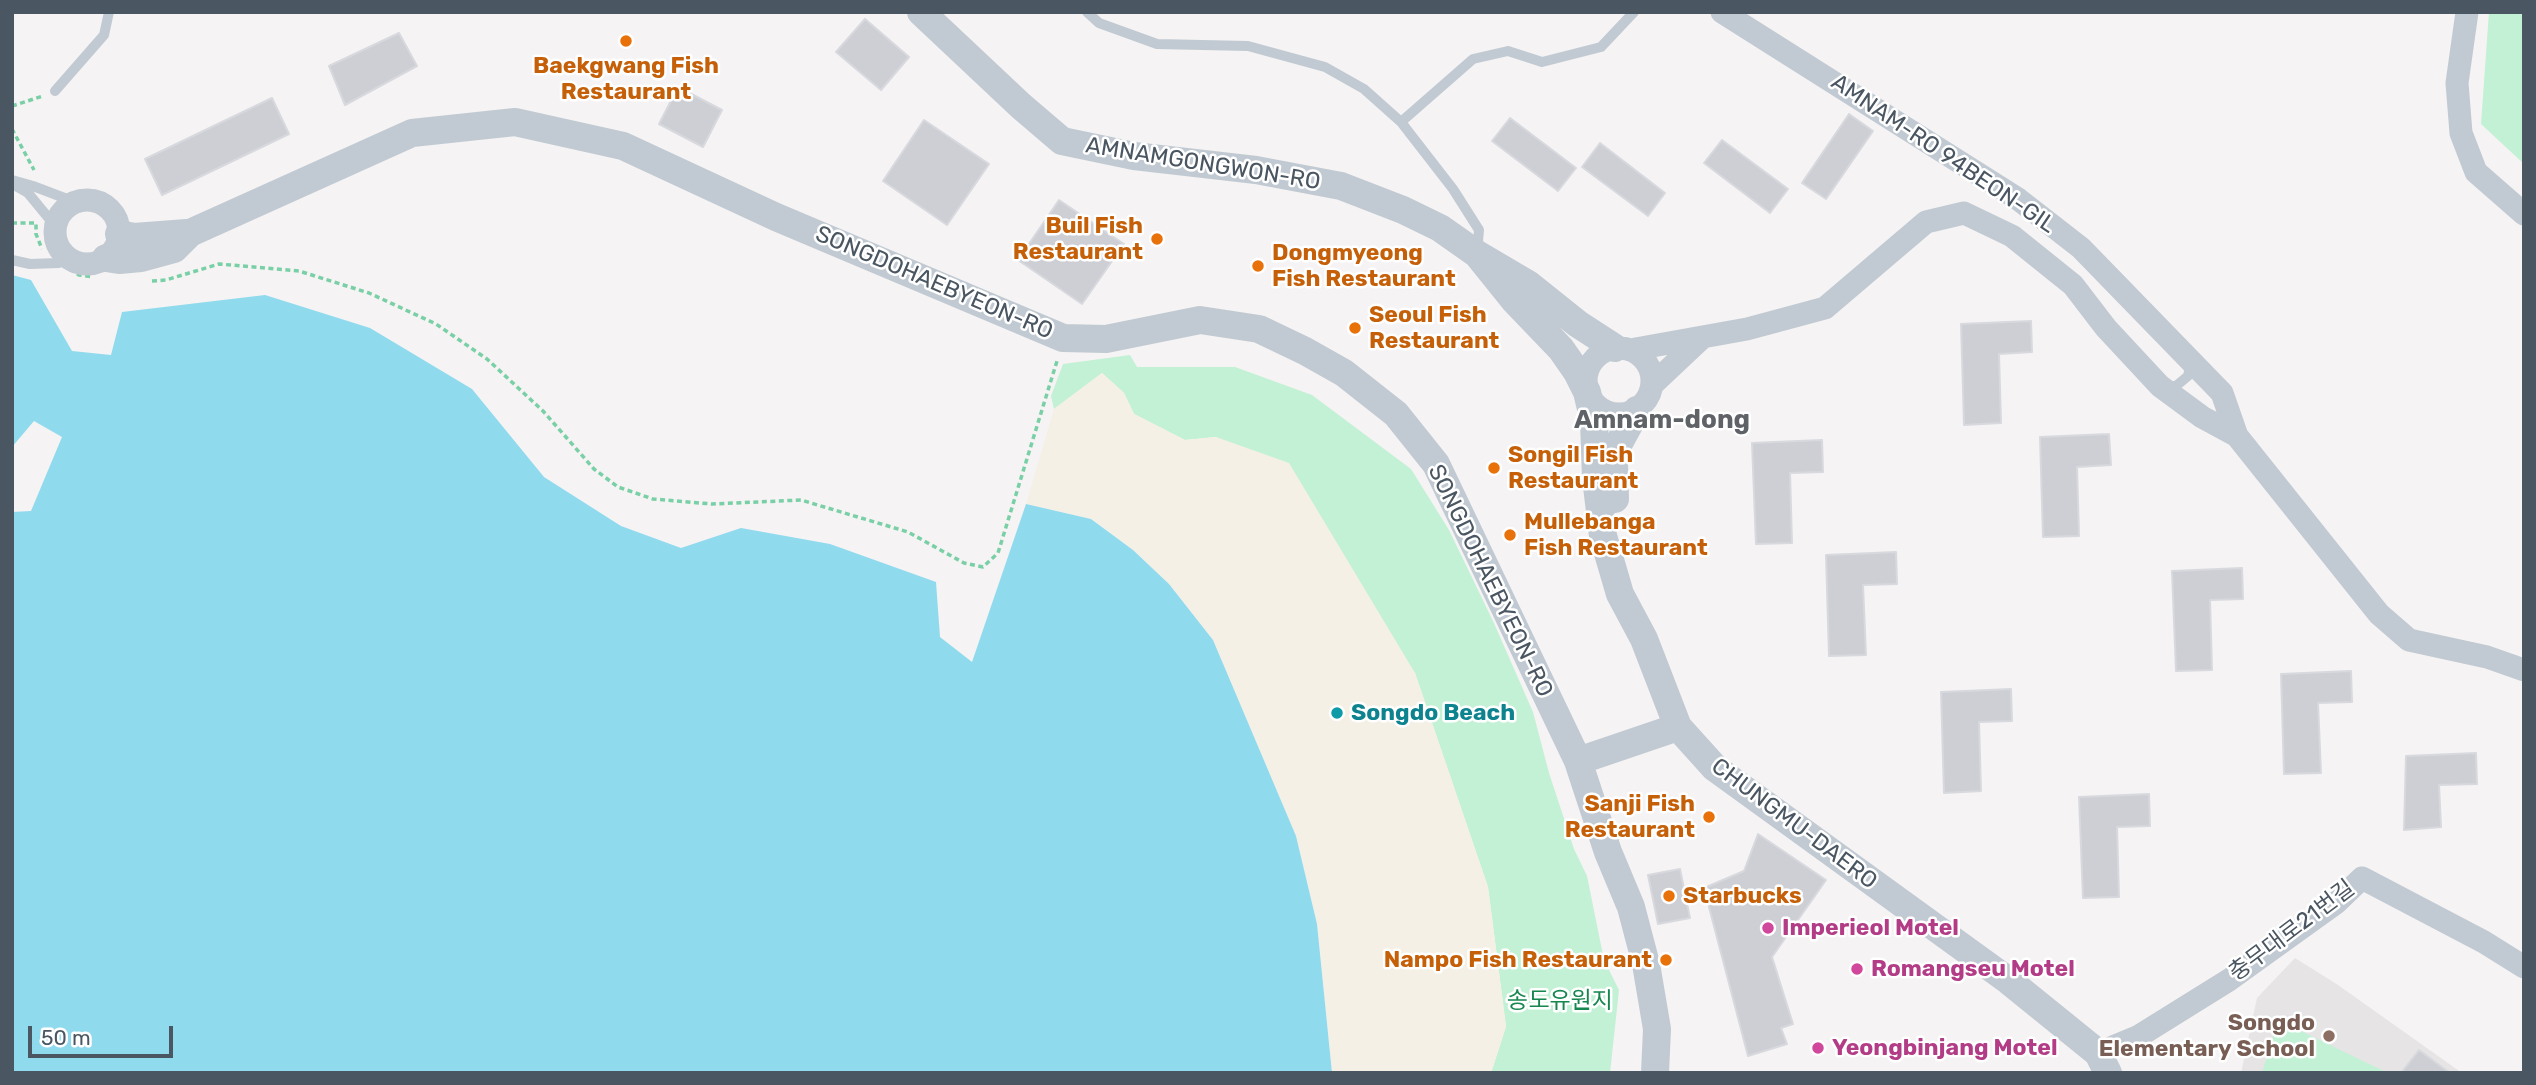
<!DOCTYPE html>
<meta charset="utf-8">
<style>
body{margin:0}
#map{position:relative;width:2536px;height:1085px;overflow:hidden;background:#f5f3f3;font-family:Rubik,sans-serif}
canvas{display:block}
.frame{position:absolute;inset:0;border:14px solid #4a5661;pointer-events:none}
.scale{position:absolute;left:28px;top:1026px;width:145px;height:32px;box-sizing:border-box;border:4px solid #4a5661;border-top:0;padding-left:9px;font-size:21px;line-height:24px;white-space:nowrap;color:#4a5661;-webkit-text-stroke:5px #fff;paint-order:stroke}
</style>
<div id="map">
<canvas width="2536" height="1085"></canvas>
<div class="frame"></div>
<div class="scale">50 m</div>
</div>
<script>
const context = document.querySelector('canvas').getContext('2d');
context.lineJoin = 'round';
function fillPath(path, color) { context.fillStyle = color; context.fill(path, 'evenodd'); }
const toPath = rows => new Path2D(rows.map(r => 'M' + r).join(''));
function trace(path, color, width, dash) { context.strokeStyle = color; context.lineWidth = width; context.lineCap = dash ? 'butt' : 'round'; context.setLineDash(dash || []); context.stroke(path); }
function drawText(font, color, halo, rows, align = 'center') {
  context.font = font + ' Rubik,"Noto Sans KR",sans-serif'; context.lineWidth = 5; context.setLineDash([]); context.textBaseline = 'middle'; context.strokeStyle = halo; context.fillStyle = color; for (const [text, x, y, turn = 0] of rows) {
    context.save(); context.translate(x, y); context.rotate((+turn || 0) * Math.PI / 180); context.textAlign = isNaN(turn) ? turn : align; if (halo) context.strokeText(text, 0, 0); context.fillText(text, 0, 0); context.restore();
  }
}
const education = toPath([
 [2295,958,2338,985,2462,1073,2241,1073,2257,998]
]);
const green = toPath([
 [2489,12,2524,12,2524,164,2481,124],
 [1130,355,1137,367,1235,367,1312,395,1411,469,1449,530,1493,621,1533,712,1549,773,1574,849,1587,876,1604,960,1619,990,1610,1073,1491,1073,1506,1026,1488,887,1415,673,1216,437,1185,440,1134,414,1124,393,1102,373,1054,409,1051,396,1063,364],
 [2278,1020,2388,1073,2262,1073]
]);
const sand = toPath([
 [1102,373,1124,393,1134,414,1185,440,1216,437,1289,463,1415,673,1488,887,1506,1027,1491,1073,1332,1073,1317,924,1296,836,1213,640,1169,584,1133,550,1092,519,1026,504,1054,409]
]);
const water = toPath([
 [12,275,31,280,72,351,111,355,122,312,265,295,370,328,472,389,544,477,621,526,681,548,741,528,830,544,936,582,940,637,972,662,1026,504,1091,519,1133,550,1169,584,1213,640,1296,836,1317,924,1332,1073,12,1073,12,512,31,511,62,437,34,421,12,447]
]);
const building = toPath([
 [865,19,909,57,881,90,836,52,865,19],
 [399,33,417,66,345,105,329,66,399,33],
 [678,87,722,110,703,147,659,124,678,87],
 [272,98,289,134,162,195,145,159,272,98],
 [1849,114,1873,131,1826,199,1802,183,1849,114],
 [1510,118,1576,168,1558,191,1492,141,1510,118],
 [924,120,989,164,947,225,883,181,924,120],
 [1722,140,1788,189,1770,213,1704,163,1722,140],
 [1600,143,1665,193,1648,216,1582,167,1600,143],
 [1059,200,1124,244,1082,304,1018,260,1059,200],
 [2031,321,2032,352,1999,354,2001,423,1964,425,1961,324,2031,321],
 [2109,434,2111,465,2077,467,2079,536,2043,537,2040,437,2109,434],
 [1822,440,1823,472,1790,473,1792,543,1756,544,1752,443,1822,440],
 [1896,552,1897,584,1863,585,1866,655,1829,656,1826,555,1896,552],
 [2242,568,2243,599,2210,600,2212,670,2176,671,2172,571,2242,568],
 [2351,671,2352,702,2318,703,2321,773,2284,774,2281,674,2351,671],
 [2011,689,2012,721,1979,722,1981,791,1944,793,1941,692,2011,689],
 [2476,753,2477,784,2439,785,2441,827,2404,830,2406,756,2476,753],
 [2149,794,2150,826,2117,827,2119,897,2083,898,2079,797,2149,794],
 [1758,834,1826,880,1772,957,1793,1024,1781,1028,1787,1044,1748,1056,1704,888,1744,871,1758,834],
 [1680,869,1690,918,1658,924,1648,875,1680,869],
 [2419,1050,2450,1073,2401,1073,2419,1050]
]);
const path = toPath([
 [12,106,43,96],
 [12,129,34,170],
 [12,223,36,223,36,234,42,249],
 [70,269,79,275,93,277],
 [152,281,166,280,219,264,299,271,369,293,436,324,487,359,543,411,594,469,618,487,653,499,712,504,801,500,908,532,964,563,983,567,998,553,1057,361]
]);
const service = toPath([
 [1087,12,1099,23,1157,44,1248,46,1325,67,1364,89,1401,122],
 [55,91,104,35,109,12],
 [12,180,33,186,75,202],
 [12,184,28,193,56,227],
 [1477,252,1479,230,1453,189,1401,122,1473,59,1508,51,1542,62,1601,47,1634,12],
 [12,260,30,264,59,263,66,256],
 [2166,386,2176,386,2188,376,2191,362]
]);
const minor = toPath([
 [1722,12,2018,199,2081,248,2222,393,2237,436,2379,614,2409,640,2487,657,2524,670],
 [2467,12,2457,83,2461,133,2476,172,2524,214],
 '55 232a32 32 0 1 1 64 0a32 32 0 1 1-64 0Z',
 '1586 381a33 33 0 1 1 66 0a33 33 0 1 1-66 0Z',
 [1630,350,1747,329,1825,308,1926,222,1964,213,2012,236,2073,285,2106,328,2160,386,2202,417,2237,436],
 [1652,385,1703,337],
 [2098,1053,2139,1036,2229,980,2336,903,2362,878,2484,942,2524,967]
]);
const tertiary = toPath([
 [921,12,1021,106,1062,141,1134,156,1256,170,1341,186,1403,210,1440,228,1477,254,1528,284,1578,324,1615,348],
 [119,234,134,237,187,233],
 [1477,254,1514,300,1561,349,1577,372,1587,392,1594,421,1596,478,1603,536,1620,594,1644,639,1678,727,1715,768,2009,981,2098,1053,2108,1073],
 [106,258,119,260,141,258,174,249,190,233,412,133,515,122,623,146,776,217,1063,338,1106,339,1200,320,1259,329,1305,351,1344,373,1396,414,1436,464,1578,761,1608,852,1631,907,1646,964,1657,1029,1655,1073],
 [1615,499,1614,463,1619,443,1637,410],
 [1578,761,1678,727]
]);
const markers = [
 [626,41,7,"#e8710a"],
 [1157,239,7,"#e8710a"],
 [1258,266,7,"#e8710a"],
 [1355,328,7,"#e8710a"],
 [1494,468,7,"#e8710a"],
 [1510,535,7,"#e8710a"],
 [1337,713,7,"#0f9aa8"],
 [1709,817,7,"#e8710a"],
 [1669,896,7,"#e8710a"],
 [1768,928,7,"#d1479c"],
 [1666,960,7,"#e8710a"],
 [1857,969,7,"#d1479c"],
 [2329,1036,7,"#8d6e63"],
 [1818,1048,7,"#d1479c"]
];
const foodNames = [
 ["Baekgwang Fish",626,66,"center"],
 ["Restaurant",626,92,"center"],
 ["Buil Fish",1143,226,"right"],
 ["Restaurant",1143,252,"right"],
 ["Dongmyeong",1272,253],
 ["Fish Restaurant",1272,279],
 ["Seoul Fish",1369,315],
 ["Restaurant",1369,341],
 ["Songil Fish",1508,455],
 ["Restaurant",1508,481],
 ["Mullebanga",1524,522],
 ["Fish Restaurant",1524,548],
 ["Sanji Fish",1695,804,"right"],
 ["Restaurant",1695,830,"right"],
 ["Starbucks",1683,896],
 ["Nampo Fish Restaurant",1652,960,"right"]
];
const streetNames = [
 ["AMNAM-RO 94BEON-GIL",1943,154,34],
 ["AMNAMGONGWON-RO",1203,164,9],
 ["SONGDOHAEBYEON-RO",934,283,23],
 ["SONGDOHAEBYEON-RO",1490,581,64],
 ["CHUNGMU-DAERO",1794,824,37],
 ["충무대로21번길",2292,931,-37]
];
const cultureNames = [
 ["Songdo Beach",1351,713]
];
const hotelNames = [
 ["Imperieol Motel",1782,928],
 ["Romangseu Motel",1871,969],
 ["Yeongbinjang Motel",1832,1048]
];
const parkNames = [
 ["송도유원지",1560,1001]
];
const educationNames = [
 ["Songdo",2315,1023],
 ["Elementary School",2315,1049]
];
const quarterNames = [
 ["Amnam-dong",1662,420]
];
fillPath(education, '#e6e4e5');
fillPath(green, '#c3f1d5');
fillPath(sand, '#f5f0e5');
fillPath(water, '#90daee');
fillPath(building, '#cdcfd5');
trace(building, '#d7d9de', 2);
trace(path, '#7ad0a6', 3.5, [5, 3.5]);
trace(service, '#c1cad2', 10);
trace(minor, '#c1cad2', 23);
trace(tertiary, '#c1cad2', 28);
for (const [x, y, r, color] of markers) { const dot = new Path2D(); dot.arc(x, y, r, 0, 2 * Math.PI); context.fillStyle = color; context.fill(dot); trace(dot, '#fff', 2.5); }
drawText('bold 23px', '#c56008', '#fff', foodNames, 'left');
drawText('23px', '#4a5661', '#fff', streetNames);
drawText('bold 23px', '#0d838f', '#fff', cultureNames, 'left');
drawText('bold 23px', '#b23c85', '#fff', hotelNames, 'left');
drawText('23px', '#17864f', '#fff', parkNames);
drawText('bold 23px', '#785e54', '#fff', educationNames, 'right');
drawText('bold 26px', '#5f6368', '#fff', quarterNames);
</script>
